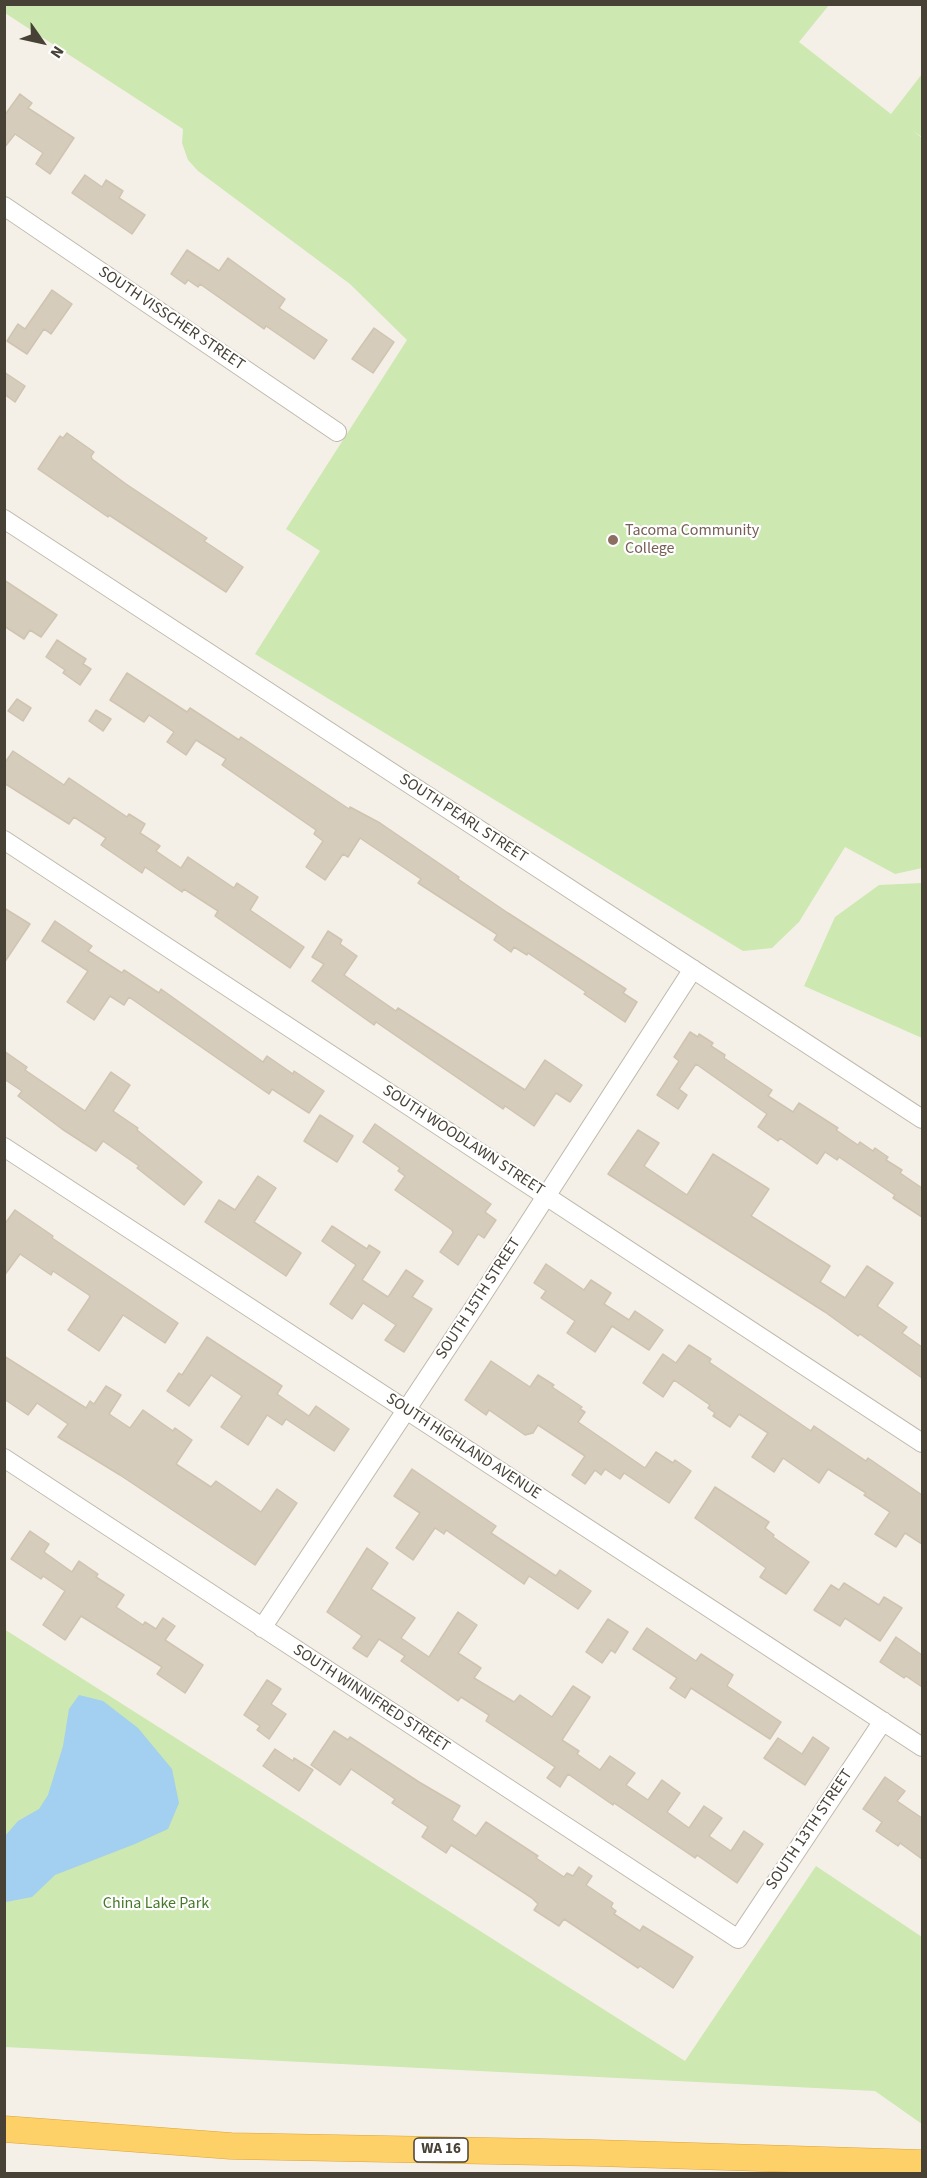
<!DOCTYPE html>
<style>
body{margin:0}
#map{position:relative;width:927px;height:2178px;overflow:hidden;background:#f4f0e7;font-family:"Source Sans 3",sans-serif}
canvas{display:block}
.frame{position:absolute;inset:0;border:6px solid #474136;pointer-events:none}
.north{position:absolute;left:12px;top:12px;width:60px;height:60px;-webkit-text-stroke:4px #fff;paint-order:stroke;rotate:124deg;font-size:16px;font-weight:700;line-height:24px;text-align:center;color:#474136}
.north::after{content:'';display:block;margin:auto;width:21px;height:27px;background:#474136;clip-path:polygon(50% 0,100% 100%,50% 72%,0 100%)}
</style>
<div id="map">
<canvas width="927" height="2178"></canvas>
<div class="frame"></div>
<div class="north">N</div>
</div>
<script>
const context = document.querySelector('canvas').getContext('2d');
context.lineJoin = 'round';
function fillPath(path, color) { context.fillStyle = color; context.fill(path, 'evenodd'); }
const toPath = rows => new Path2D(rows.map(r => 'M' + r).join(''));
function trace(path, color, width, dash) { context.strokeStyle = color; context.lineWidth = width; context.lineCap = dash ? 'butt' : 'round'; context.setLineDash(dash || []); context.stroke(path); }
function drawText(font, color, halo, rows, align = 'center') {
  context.font = font + ' "Source Sans 3",sans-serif'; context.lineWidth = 4.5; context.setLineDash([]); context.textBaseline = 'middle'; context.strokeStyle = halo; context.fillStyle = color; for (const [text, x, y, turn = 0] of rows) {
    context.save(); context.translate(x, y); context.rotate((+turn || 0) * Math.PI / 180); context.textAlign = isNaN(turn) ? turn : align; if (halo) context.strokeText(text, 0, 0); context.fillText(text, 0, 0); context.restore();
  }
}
const green = toPath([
 [4,5,829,5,799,42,891,114,922,74,922,137,912,130,922,138,922,868,895,874,845,847,799,922,772,948,743,951,255,654,320,551,286,529,407,340,350,284,198,171,188,160,182,143,183,129,5,13],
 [922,883,922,1038,804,986,835,917,879,885],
 [4,1629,685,2061,816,1866,922,1937,922,2124,875,2091,5,2047]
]);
const water = toPath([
 [79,1695,103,1701,138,1728,172,1769,179,1803,168,1829,135,1844,55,1875,32,1897,6,1902,5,1836,18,1821,39,1809,48,1795,63,1746,69,1709]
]);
const building = toPath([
 [20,94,32,103,28,108,74,138,50,174,36,164,43,153,15,134,4,148,4,116,20,94],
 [85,175,102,187,106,180,123,191,119,198,145,215,132,234,72,193,85,175],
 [187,250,219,271,228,258,285,299,279,308,327,340,314,359,266,326,264,329,200,284,198,287,188,280,185,284,171,274,187,250],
 [52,290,72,304,51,334,44,329,27,354,7,341,18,324,25,329,52,290],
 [374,328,394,342,373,373,352,359,374,328],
 [4,372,25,386,15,402,4,394,4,372],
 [67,433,94,452,91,456,92,459,126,484,207,538,204,541,243,567,226,592,109,515,108,517,38,469,60,436,63,438,67,433],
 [4,580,57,615,41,637,30,630,24,639,4,626,4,580],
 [57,640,86,659,83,664,91,669,80,685,63,673,65,670,46,657,57,640],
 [127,673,187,712,190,708,239,740,241,737,349,809,350,807,380,823,459,877,458,879,508,913,626,989,623,993,637,1002,625,1022,584,994,586,992,528,953,527,955,514,947,511,952,494,940,497,935,495,933,418,883,421,879,360,838,348,857,343,854,325,880,306,867,323,841,314,834,316,830,222,765,226,759,196,740,186,755,167,742,174,732,149,715,144,722,110,700,127,673],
 [17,699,31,708,23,721,8,711,17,699],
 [96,710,111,719,103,731,89,721,96,710],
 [13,751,64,785,69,778,127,817,129,814,145,824,140,833,160,846,156,851,181,868,188,857,234,888,237,883,258,897,250,910,304,947,290,968,215,916,218,911,184,889,182,892,145,867,142,873,101,845,106,838,74,817,69,824,4,783,4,764,13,751],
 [4,908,30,924,4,963,4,908],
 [55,921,92,946,88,951,122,973,124,970,159,993,161,989,263,1062,267,1056,293,1074,294,1071,324,1091,309,1113,272,1089,269,1094,129,997,124,1005,110,996,94,1020,67,1002,88,971,42,941,55,921],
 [328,931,342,940,340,944,357,956,344,975,396,1011,398,1008,525,1090,545,1060,582,1085,570,1102,556,1093,534,1126,505,1106,503,1109,376,1022,374,1025,312,981,324,964,312,957,328,931],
 [690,1032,698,1037,699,1034,713,1043,711,1046,725,1055,724,1058,772,1090,768,1096,793,1112,799,1103,838,1128,836,1130,858,1145,860,1142,873,1151,875,1148,888,1157,886,1160,902,1170,900,1173,922,1188,922,1217,893,1198,895,1195,839,1157,837,1160,825,1152,817,1164,780,1138,778,1141,758,1127,767,1114,696,1064,679,1089,687,1095,678,1109,657,1095,679,1061,674,1057,690,1032],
 [4,1051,27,1067,25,1070,85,1111,111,1072,130,1085,113,1111,138,1128,137,1130,202,1182,184,1205,137,1168,139,1166,103,1141,96,1151,62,1129,18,1096,22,1091,4,1079,4,1051],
 [320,1115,353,1136,337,1162,304,1141,320,1115],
 [375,1124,491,1204,485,1212,496,1220,484,1238,478,1234,458,1265,440,1252,453,1233,452,1230,395,1190,405,1176,398,1171,400,1168,363,1142,375,1124],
 [638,1130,659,1143,644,1166,687,1195,713,1154,769,1189,751,1216,830,1266,820,1282,845,1298,867,1266,893,1283,877,1306,907,1327,902,1333,922,1347,922,1378,860,1334,858,1336,825,1312,608,1174,638,1130],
 [258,1176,276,1188,254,1222,301,1253,286,1276,205,1222,219,1200,235,1210,258,1176],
 [15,1210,53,1236,52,1238,178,1323,165,1343,123,1315,99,1351,68,1330,90,1297,89,1295,53,1271,51,1275,20,1254,4,1276,4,1225,15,1210],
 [332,1226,367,1249,369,1245,380,1252,362,1280,388,1297,406,1270,423,1281,412,1297,432,1309,404,1352,385,1340,396,1325,363,1303,352,1319,330,1304,356,1265,322,1241,332,1226],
 [546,1264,584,1290,591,1280,611,1293,604,1304,629,1320,635,1311,663,1330,649,1350,612,1326,595,1352,567,1333,575,1321,541,1298,546,1291,534,1283,546,1264],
 [207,1337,282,1386,277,1394,309,1416,316,1406,349,1429,334,1451,286,1419,282,1425,267,1415,248,1445,221,1427,242,1396,211,1375,189,1406,167,1391,179,1373,182,1375,207,1337],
 [689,1345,711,1359,709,1362,811,1431,814,1426,866,1461,868,1458,922,1495,922,1544,905,1533,896,1547,875,1534,890,1512,864,1495,866,1493,828,1469,819,1483,783,1458,774,1472,752,1457,768,1433,739,1414,730,1427,713,1416,715,1413,708,1408,710,1405,674,1380,663,1397,643,1383,663,1354,676,1363,689,1345],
 [4,1356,86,1408,90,1401,94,1404,106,1386,121,1395,109,1414,130,1428,143,1410,173,1431,175,1428,192,1440,176,1464,211,1487,216,1481,261,1512,277,1489,297,1503,255,1565,120,1475,58,1437,68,1424,37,1403,28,1415,4,1399,4,1356],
 [491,1361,530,1387,538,1375,554,1385,552,1387,582,1407,580,1409,585,1412,578,1422,645,1468,656,1452,673,1463,675,1460,691,1471,669,1503,624,1473,620,1479,605,1469,601,1475,595,1470,585,1484,572,1475,585,1456,538,1425,533,1433,525,1435,489,1410,486,1415,465,1400,491,1361],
 [412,1469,496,1526,491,1533,556,1576,560,1570,591,1591,578,1609,529,1576,524,1584,446,1530,444,1534,435,1528,413,1560,396,1548,420,1513,394,1496,412,1469],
 [715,1487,769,1522,765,1528,774,1535,773,1537,809,1562,786,1594,760,1577,766,1568,695,1518,715,1487],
 [30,1531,49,1544,44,1552,72,1572,79,1561,98,1574,96,1577,124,1595,116,1607,143,1625,145,1622,156,1629,163,1618,175,1626,165,1640,203,1665,185,1693,157,1674,162,1667,81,1616,65,1640,43,1625,65,1591,43,1576,41,1579,11,1559,30,1531],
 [367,1548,388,1563,371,1589,415,1618,401,1638,429,1657,458,1612,477,1625,458,1653,481,1668,474,1678,514,1702,520,1695,552,1717,573,1686,590,1697,562,1740,579,1751,577,1754,600,1770,610,1756,635,1773,626,1785,648,1800,662,1780,680,1793,667,1812,689,1828,704,1806,722,1818,709,1836,731,1851,744,1831,763,1844,737,1883,697,1855,695,1858,614,1803,613,1805,568,1774,560,1787,547,1778,555,1767,486,1721,489,1715,461,1697,458,1701,401,1661,405,1656,379,1639,367,1657,353,1648,362,1636,327,1612,367,1548],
 [844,1583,879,1605,884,1597,902,1608,880,1641,845,1618,840,1626,814,1610,831,1585,839,1590,844,1583],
 [608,1619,628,1632,615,1653,611,1650,602,1663,586,1652,608,1619],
 [647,1628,696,1661,701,1654,733,1675,727,1686,781,1722,770,1739,691,1688,685,1698,670,1688,677,1678,633,1649,647,1628],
 [896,1637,922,1655,922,1687,906,1676,904,1678,880,1662,896,1637],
 [267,1680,281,1689,271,1704,286,1714,269,1739,257,1730,260,1726,244,1715,267,1680],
 [334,1731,348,1740,350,1737,419,1782,460,1806,452,1820,476,1836,486,1822,538,1856,536,1858,564,1877,567,1873,573,1876,579,1867,592,1876,586,1885,613,1903,611,1907,616,1911,614,1914,640,1931,643,1926,693,1957,673,1988,640,1966,638,1968,564,1919,559,1926,534,1910,538,1904,532,1898,451,1845,446,1853,422,1837,428,1827,392,1803,395,1799,351,1769,340,1785,311,1765,334,1731],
 [813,1737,829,1748,805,1785,764,1758,778,1738,802,1754,813,1737],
 [275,1749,293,1761,294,1758,313,1770,299,1791,263,1766,275,1749],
 [885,1777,905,1791,897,1801,922,1818,922,1859,900,1843,898,1846,876,1831,882,1822,863,1809,885,1777]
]);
const minor = toPath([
 [4,206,337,432],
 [4,519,922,1119],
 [4,840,922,1443],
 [4,1147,922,1747],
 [4,1458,738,1939,883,1721],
 [262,1628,477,1303,693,969]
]);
const highway = toPath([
 [4,2129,231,2146,596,2153,922,2163]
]);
const markers = [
 [613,540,6,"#8d6e63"]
];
const shields = [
 [441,2150,54]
];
const shieldNames = [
 ["WA 16",441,2150]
];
const streetNames = [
 ["SOUTH VISSCHER STREET",171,319,34],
 ["SOUTH PEARL STREET",463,819,33],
 ["SOUTH WOODLAWN STREET",463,1141,33],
 ["SOUTH 15TH STREET",479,1299,-57],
 ["SOUTH HIGHLAND AVENUE",463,1447,33],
 ["SOUTH WINNIFRED STREET",371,1699,33],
 ["SOUTH 13TH STREET",810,1830,-56]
];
const educationNames = [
 ["Tacoma Community",625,531],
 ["College",625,549]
];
const parkNames = [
 ["China Lake Park",156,1904]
];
fillPath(green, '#cde8b0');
fillPath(water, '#a3cff0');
fillPath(building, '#d5ccbc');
trace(building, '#d0c4b0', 1.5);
trace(minor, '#bfb8aa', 20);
trace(highway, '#dda537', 27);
trace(minor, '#fff', 18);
trace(highway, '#fed068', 26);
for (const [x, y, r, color] of markers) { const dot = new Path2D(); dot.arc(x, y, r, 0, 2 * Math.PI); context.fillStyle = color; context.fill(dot); trace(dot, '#fff', 2); }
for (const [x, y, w] of shields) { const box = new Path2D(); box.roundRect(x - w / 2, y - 12, w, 24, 4.5); context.fillStyle = '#fff'; context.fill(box); trace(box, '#474136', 1.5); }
drawText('bold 15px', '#474136', null, shieldNames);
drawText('16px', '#474136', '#fff', streetNames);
drawText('16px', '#785e54', '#fff', educationNames, 'left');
drawText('16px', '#457929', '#fff', parkNames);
</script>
